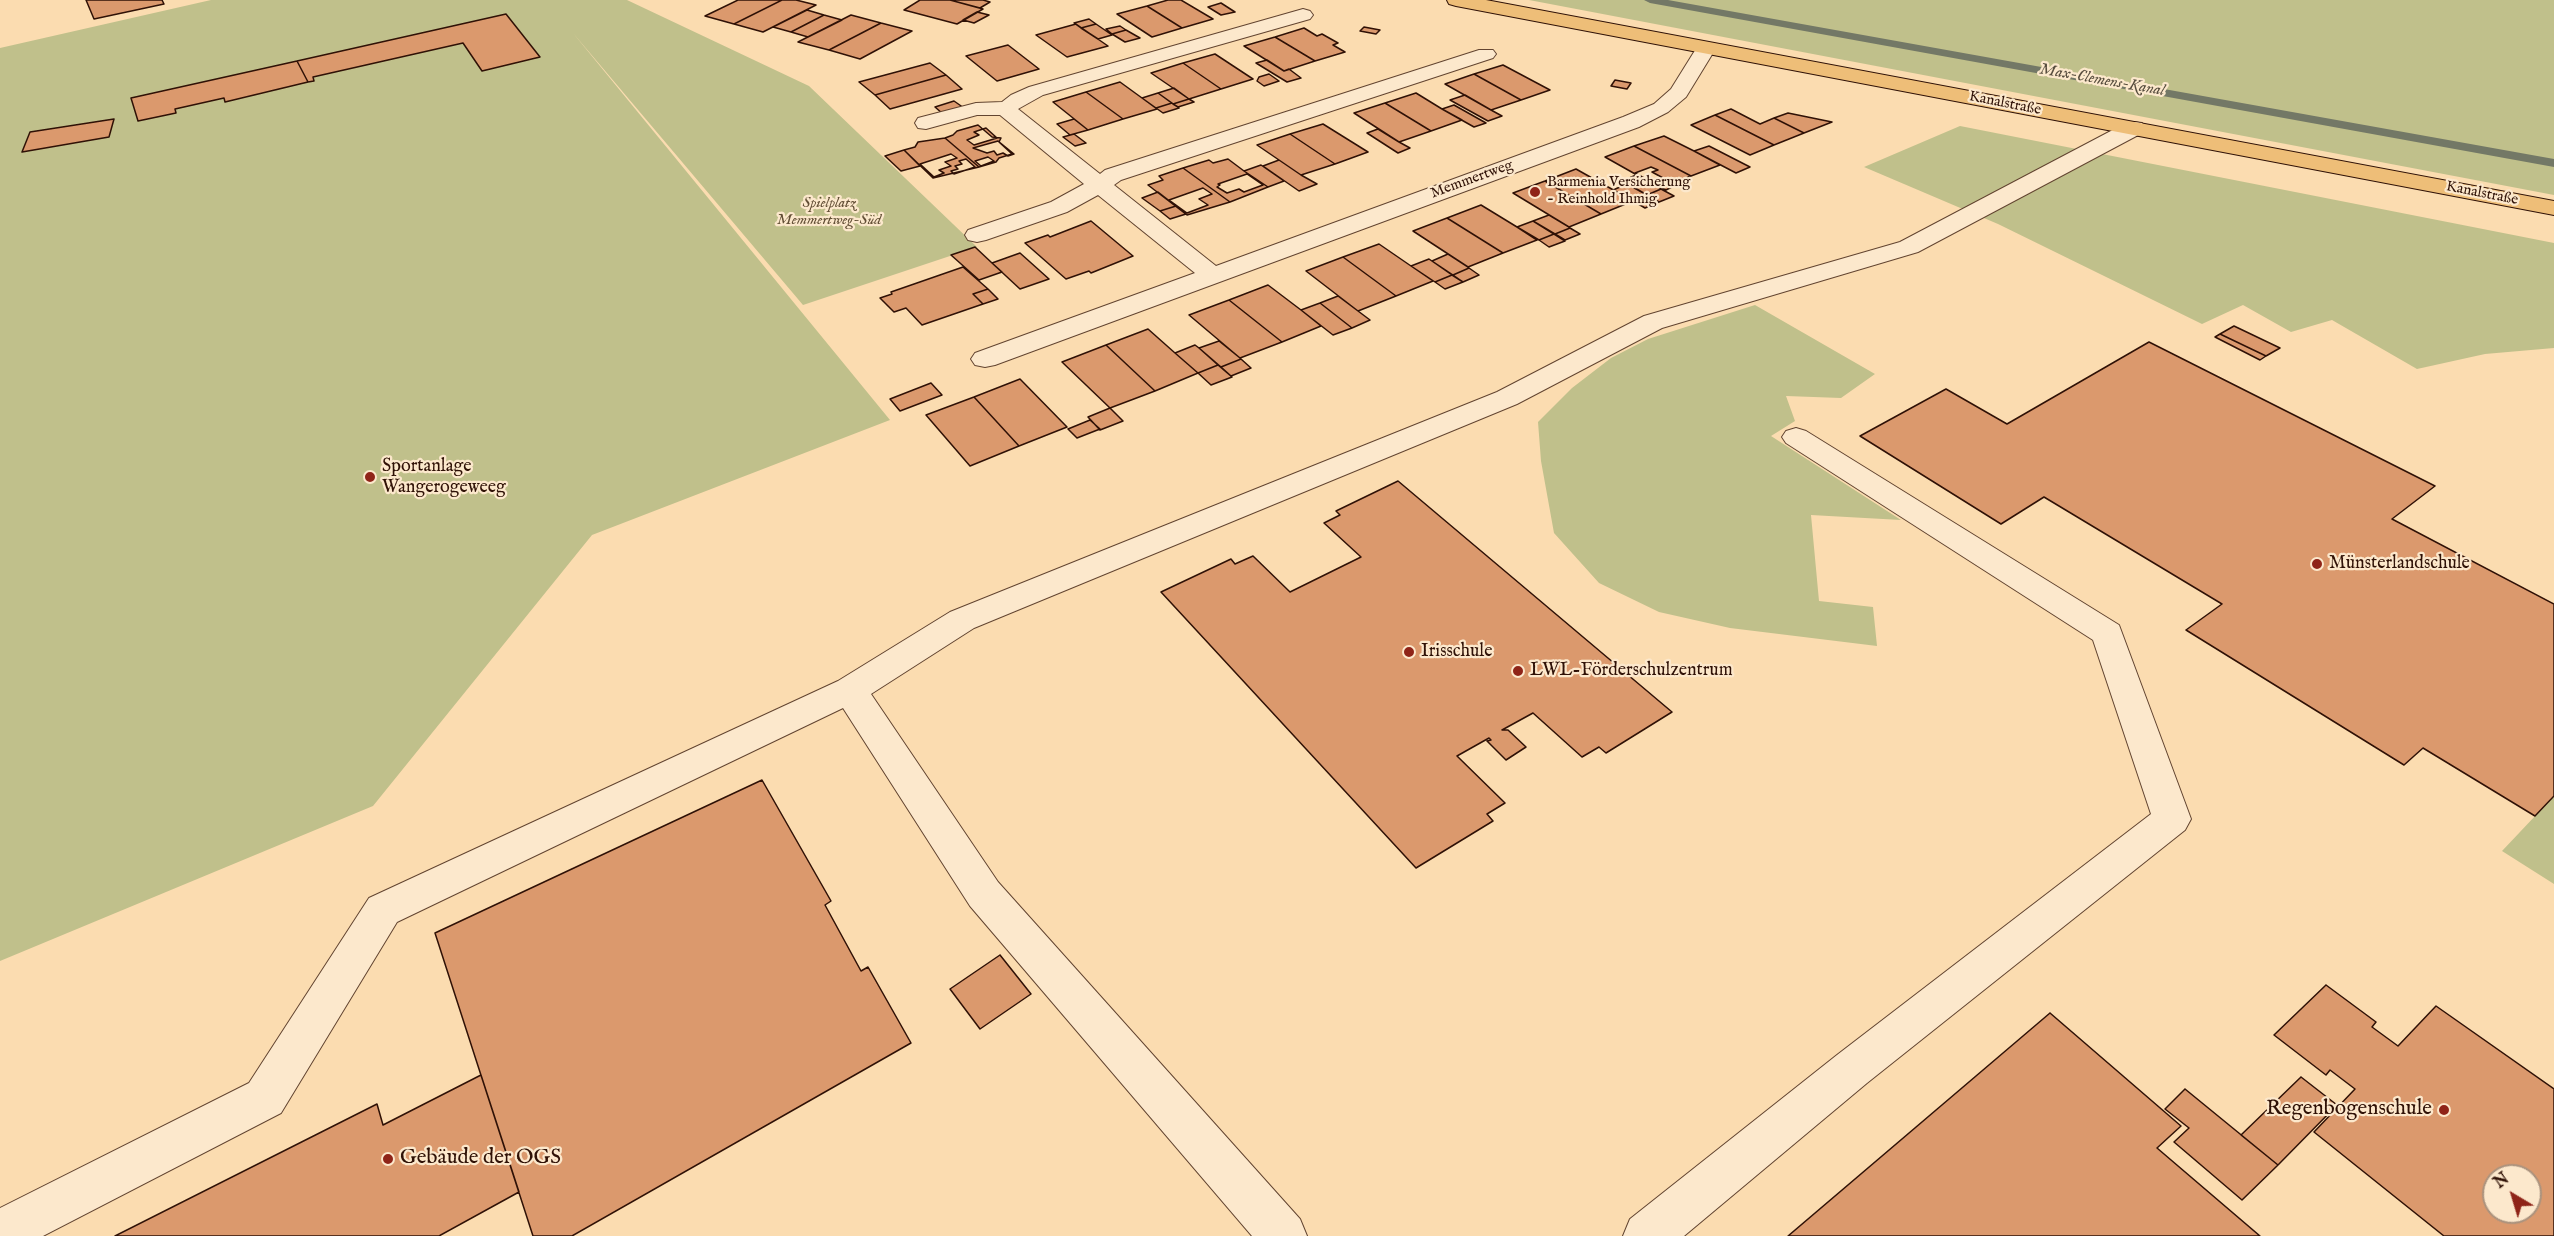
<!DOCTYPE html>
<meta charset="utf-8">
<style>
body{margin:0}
#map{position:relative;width:2554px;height:1236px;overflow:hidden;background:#fbdcb0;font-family:"IM FELL English",serif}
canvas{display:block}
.north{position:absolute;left:2482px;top:1164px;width:60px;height:60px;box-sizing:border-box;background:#fce8cc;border:2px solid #aa927d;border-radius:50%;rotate:322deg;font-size:16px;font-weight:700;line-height:24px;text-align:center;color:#2f1106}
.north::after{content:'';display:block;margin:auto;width:21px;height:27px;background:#8f2418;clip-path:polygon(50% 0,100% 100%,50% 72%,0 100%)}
</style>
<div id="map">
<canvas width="2554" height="1236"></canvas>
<div class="north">N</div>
</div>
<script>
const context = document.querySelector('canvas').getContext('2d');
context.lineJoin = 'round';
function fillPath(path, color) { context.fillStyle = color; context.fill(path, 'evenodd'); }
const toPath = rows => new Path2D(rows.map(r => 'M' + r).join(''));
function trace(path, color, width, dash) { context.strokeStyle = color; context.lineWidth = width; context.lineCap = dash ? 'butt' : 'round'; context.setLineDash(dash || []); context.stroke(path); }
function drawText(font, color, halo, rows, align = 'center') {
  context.font = font + ' "IM FELL English",serif'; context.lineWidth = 4.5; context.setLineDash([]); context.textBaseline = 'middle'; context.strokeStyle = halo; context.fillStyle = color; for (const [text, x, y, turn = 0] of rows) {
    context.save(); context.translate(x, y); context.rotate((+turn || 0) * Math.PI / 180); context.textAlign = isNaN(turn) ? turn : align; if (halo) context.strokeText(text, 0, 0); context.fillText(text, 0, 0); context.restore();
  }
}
const green = toPath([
 [211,0,627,0,809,86,977,247,803,305,573,33,890,420,592,535,373,806,0,961,0,48],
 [1529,0,2554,0,2554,195],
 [1960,126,2554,243,2554,348,2485,354,2417,369,2332,320,2291,332,2243,305,2202,324,1998,224,1864,167],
 [1755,305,1875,374,1841,398,1786,396,1795,421,1771,436,1901,520,1811,515,1819,601,1873,607,1877,646,1730,628,1659,612,1599,583,1554,533,1541,461,1538,422,1572,388,1611,358,1648,339],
 [2554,796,2554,884,2502,851]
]);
const stream = toPath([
 [1644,0,1668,0,2554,159,2554,167,1650,3,1644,0]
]);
const building = toPath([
 [86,0,162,0,164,4,94,19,86,0],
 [782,0,734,24,705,16,738,0,782,0],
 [782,0,796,0,816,5,763,32,734,24,782,0],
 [950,0,983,0,990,2,980,8,950,0],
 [950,0,983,9,957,24,904,10,920,0,950,0],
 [1168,0,1181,0,1213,19,1182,28,1147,6,1168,0],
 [1221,3,1235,12,1221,15,1208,7,1221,3],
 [1147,6,1182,28,1152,37,1117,14,1147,6],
 [807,10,824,15,791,32,773,27,807,10],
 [977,12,989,15,974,23,963,20,977,12],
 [506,14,540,57,482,71,463,43,313,77,314,81,308,82,297,61,506,14],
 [824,15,842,20,808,37,791,32,824,15],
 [851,15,881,23,829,50,798,42,851,15],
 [1089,19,1096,24,1081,28,1074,23,1089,19],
 [881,23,912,31,860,59,829,50,881,23],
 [1076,24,1108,46,1067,57,1036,35,1076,24],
 [1096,24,1112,35,1098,39,1081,28,1096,24],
 [1120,26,1126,30,1112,34,1106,29,1120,26],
 [1364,27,1380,30,1376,34,1360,31,1364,27],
 [1304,28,1317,36,1322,34,1338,43,1333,45,1345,52,1315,61,1275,37,1304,28],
 [1126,30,1140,38,1125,42,1112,34,1126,30],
 [1275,37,1315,61,1284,71,1244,46,1275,37],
 [1008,45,1039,69,997,81,966,56,1008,45],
 [1215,54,1253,79,1221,89,1183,63,1215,54],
 [1267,60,1284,71,1289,69,1301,78,1287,82,1256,63,1267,60],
 [297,61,308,82,225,102,224,98,175,109,176,113,138,121,131,98,297,61],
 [930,63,946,75,875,95,859,82,930,63],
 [1183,63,1221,89,1189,99,1151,73,1183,63],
 [1503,65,1550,90,1521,100,1474,74,1503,65],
 [1269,74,1279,81,1264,86,1257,81,1259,77,1269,74],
 [1474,74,1521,100,1491,110,1445,84,1474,74],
 [946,75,962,89,890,109,875,95,946,75],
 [1615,80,1631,83,1627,89,1611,86,1615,80],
 [1120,82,1142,98,1157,109,1123,119,1086,92,1120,82],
 [1174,88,1189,99,1173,104,1158,93,1174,88],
 [1086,92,1123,119,1088,130,1053,102,1086,92],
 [1158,93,1172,103,1156,108,1142,98,1158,93],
 [1416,93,1442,109,1462,120,1431,131,1385,103,1416,93],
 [1465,95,1491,110,1502,116,1488,121,1450,100,1465,95],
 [1189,99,1194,102,1178,107,1173,104,1189,99],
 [954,101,964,108,943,114,935,107,954,101],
 [1172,103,1179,108,1163,113,1156,108,1172,103],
 [1385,103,1431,131,1399,142,1354,113,1385,103],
 [1454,105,1486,123,1474,127,1442,109,1454,105],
 [1731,109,1760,124,1774,118,1804,133,1774,145,1715,115,1731,109],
 [1788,113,1832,122,1804,133,1774,118,1788,113],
 [1715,115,1774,145,1750,155,1691,125,1715,115],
 [114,119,109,137,22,152,30,132,114,119],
 [1074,119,1088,130,1070,135,1057,124,1074,119],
 [1323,124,1368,152,1335,164,1290,134,1323,124],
 [978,125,992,137,1001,138,999,142,1012,154,999,158,996,162,979,167,945,138,953,135,957,131,978,125],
 [986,128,997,138,974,145,967,140,979,135,974,132,986,128],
 [1378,129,1399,142,1410,148,1398,153,1367,133,1378,129],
 [1074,134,1086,143,1075,146,1063,137,1074,134],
 [1290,134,1335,164,1301,175,1257,145,1290,134],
 [1664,136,1694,151,1720,165,1691,176,1634,146,1664,136],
 [945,138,979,167,933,178,904,150,915,147,918,142,945,138],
 [998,141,1014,154,1008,156,1003,153,997,155,994,151,987,153,973,148,998,141],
 [1634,146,1691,176,1660,188,1605,157,1634,146],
 [1709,146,1750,167,1736,173,1694,151,1709,146],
 [904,150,920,166,901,171,885,156,904,150],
 [951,154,957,158,945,162,951,166,939,170,944,173,934,177,920,164,951,154],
 [988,157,994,161,981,166,975,161,988,157],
 [966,159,975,167,954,174,951,171,958,169,955,166,962,164,959,161,966,159],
 [1228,159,1244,171,1268,187,1230,202,1183,168,1209,160,1213,163,1228,159],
 [1279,160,1301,175,1317,184,1299,191,1263,166,1279,160],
 [1261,165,1284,181,1268,187,1244,171,1261,165],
 [1651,167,1658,170,1652,172,1676,185,1666,190,1635,173,1651,167],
 [1183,168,1230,202,1187,215,1148,185,1163,180,1159,176,1183,168],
 [1576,169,1633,201,1601,214,1545,181,1576,169],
 [1247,174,1263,185,1244,192,1239,189,1227,193,1217,187,1220,185,1218,184,1247,174],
 [1636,175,1660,188,1661,189,1647,195,1623,181,1636,175],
 [1545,181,1601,214,1569,227,1513,193,1545,181],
 [1627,184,1647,195,1649,196,1635,202,1613,190,1627,184],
 [1203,188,1212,194,1199,199,1208,205,1187,213,1169,200,1203,188],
 [1661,189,1674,196,1659,202,1647,195,1661,189],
 [1158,192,1176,206,1160,211,1142,198,1158,192],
 [1649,196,1659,202,1645,208,1635,202,1649,196],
 [1481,205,1517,227,1537,240,1503,253,1447,218,1481,205],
 [1176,206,1186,214,1170,219,1160,211,1176,206],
 [1549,215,1569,227,1570,228,1555,234,1533,221,1549,215],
 [1447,218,1503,253,1468,267,1413,231,1447,218],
 [1091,221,1133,256,1091,273,1089,271,1066,279,1025,243,1048,235,1050,237,1091,221],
 [1533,221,1554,234,1539,240,1517,227,1533,221],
 [1570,228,1580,234,1565,240,1555,234,1570,228],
 [1554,234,1565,241,1549,247,1539,240,1554,234],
 [1379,244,1411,266,1433,281,1396,296,1343,257,1379,244],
 [975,247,992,263,1002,272,979,280,951,255,975,247],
 [1020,253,1049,279,1020,289,992,263,1020,253],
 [1448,254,1468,267,1469,268,1453,275,1432,261,1448,254],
 [1343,257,1396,296,1358,311,1306,271,1343,257],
 [1429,259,1452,275,1435,282,1411,266,1429,259],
 [963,267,988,289,973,294,983,304,922,325,906,308,894,312,880,298,892,294,891,292,963,267],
 [1469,268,1479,275,1463,282,1453,275,1469,268],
 [1452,275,1463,282,1445,289,1435,282,1452,275],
 [1268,285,1301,310,1321,326,1282,342,1229,300,1268,285],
 [988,289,998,299,983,304,973,294,988,289],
 [1338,296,1370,320,1352,328,1320,303,1338,296],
 [1229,300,1282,342,1240,358,1189,315,1229,300],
 [1320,303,1352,328,1333,335,1301,310,1320,303],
 [2234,326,2280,348,2266,356,2220,334,2234,326],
 [1148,329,1175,353,1198,373,1155,391,1106,345,1148,329],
 [2220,334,2266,356,2260,360,2215,337,2220,334],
 [1219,341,1240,358,1241,359,1221,367,1199,348,1219,341],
 [2149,342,2435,486,2392,519,2554,604,2554,796,2535,816,2423,748,2404,765,2186,630,2222,604,2044,497,2001,524,1860,436,1946,389,2007,424,2149,342],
 [1106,345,1155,391,1110,408,1062,362,1106,345],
 [1195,345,1199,348,1218,365,1198,373,1175,353,1195,345],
 [1241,359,1251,368,1231,376,1221,367,1241,359],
 [1218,365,1232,377,1211,385,1198,373,1218,365],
 [1020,379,1067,427,1019,446,974,397,1020,379],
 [931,383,942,395,900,411,890,399,931,383],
 [974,397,1019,446,970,466,926,415,974,397],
 [1110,408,1123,421,1100,430,1088,417,1110,408],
 [1090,420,1100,429,1077,438,1068,429,1090,420],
 [1398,481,1672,712,1606,753,1599,747,1582,757,1533,713,1502,730,1508,730,1526,747,1506,760,1487,741,1491,740,1489,738,1457,756,1505,803,1487,814,1493,821,1416,868,1161,592,1231,559,1235,564,1253,556,1290,592,1361,557,1324,523,1340,515,1336,511,1398,481],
 [762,780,831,901,825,905,861,971,868,967,911,1043,572,1236,533,1236,435,933,762,780],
 [1000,955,1031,994,980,1029,950,989,1000,955],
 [2326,985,2376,1022,2372,1027,2398,1046,2436,1006,2554,1089,2554,1236,2444,1236,2314,1132,2355,1089,2330,1070,2326,1075,2274,1035,2326,985],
 [2494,1176,2530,1176,2530,1212,2494,1212,2494,1176],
 [2050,1013,2181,1126,2157,1148,2260,1236,1788,1236,2050,1013],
 [481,1075,519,1192,439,1236,115,1236,377,1104,383,1125,481,1075],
 [2301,1077,2337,1105,2278,1165,2241,1135,2301,1077],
 [2185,1089,2278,1165,2242,1200,2174,1142,2189,1128,2165,1109,2185,1089]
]);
const minor = toPath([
 [1303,9,1310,11,1313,15,1310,19,1043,95,1018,109,1100,174,1105,170,1479,50,1493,50,1496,54,1493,58,1121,180,1114,185,1216,266,1623,117,1654,104,1671,89,1699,44,1706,42,1713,44,1716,48,1686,97,1668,112,1639,127,995,365,985,367,975,365,971,359,975,353,1195,273,1098,195,1067,212,986,240,977,242,968,240,965,235,968,230,1051,202,1084,184,1000,115,977,115,926,129,918,128,915,123,918,118,976,103,1002,102,1011,95,1029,87,1303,9],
 [2134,122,2142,123,2145,128,2142,133,1918,252,1662,328,1517,404,974,628,871,694,998,882,1300,1219,1307,1236,1252,1236,970,906,843,708,397,922,281,1113,43,1236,0,1236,0,1208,249,1083,369,898,838,681,950,612,1497,392,1644,316,1900,242,2126,123,2134,122],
 [1796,428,1806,431,2119,625,2191,819,2185,830,1867,1083,1684,1236,1623,1236,1630,1219,1837,1055,2151,814,2093,640,1786,443,1782,437,1786,431,1796,428]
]);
const major = toPath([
 [1447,0,1486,0,2554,201,2554,215,1456,6,1449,4,1447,0]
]);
const markers = [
 [1535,192,6,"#8f2418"],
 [370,477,6,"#8f2418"],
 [2317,564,6,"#8f2418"],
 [1409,652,6,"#8f2418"],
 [1518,671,6,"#8f2418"],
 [2444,1110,6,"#8f2418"],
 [388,1159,6,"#8f2418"]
];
const farStreetnames = [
 ["Kanalstraße",2005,104,11],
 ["Memmertweg",1472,180,-20],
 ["Kanalstraße",2482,194,11]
];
const farPoinames = [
 ["Barmenia Versicherung",1547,183],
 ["- Reinhold Ihmig",1547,200]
];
const farParknames = [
 ["Spielplatz",829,204],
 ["Memmertweg-Süd",829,221]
];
const farWaternames = [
 ["Max-Clemens-Kanal",2102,81,10]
];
const poiNames = [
 ["Sportanlage",382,467],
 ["Wangerogeweeg",382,488],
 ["Münsterlandschule",2329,564],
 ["Irisschule",1421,652],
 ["LWL-Förderschulzentrum",1530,671]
];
const nearPoinames = [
 ["Regenbogenschule",2432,1110],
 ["Gebäude der OGS",400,1159,"left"]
];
fillPath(green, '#c0c08b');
fillPath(stream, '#737866');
fillPath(building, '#db996d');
trace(building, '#2f1106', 1.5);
trace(minor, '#624430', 2);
trace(major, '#2f1106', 2);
fillPath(minor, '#fce8cc');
fillPath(major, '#eebe78');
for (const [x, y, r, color] of markers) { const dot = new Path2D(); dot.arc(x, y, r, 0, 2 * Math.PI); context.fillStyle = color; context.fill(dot); trace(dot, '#fce8cc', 2); }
drawText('15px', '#2f1106', '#fce8cc', farStreetnames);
drawText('15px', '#2f1106', '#fce8cc', farPoinames, 'left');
drawText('italic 15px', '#624e35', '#fce8cc', farParknames);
drawText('italic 16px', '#574d3e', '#fce8cc', farWaternames);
drawText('18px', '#2f1106', '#fce8cc', poiNames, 'left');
drawText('21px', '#2f1106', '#fce8cc', nearPoinames, 'right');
</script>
